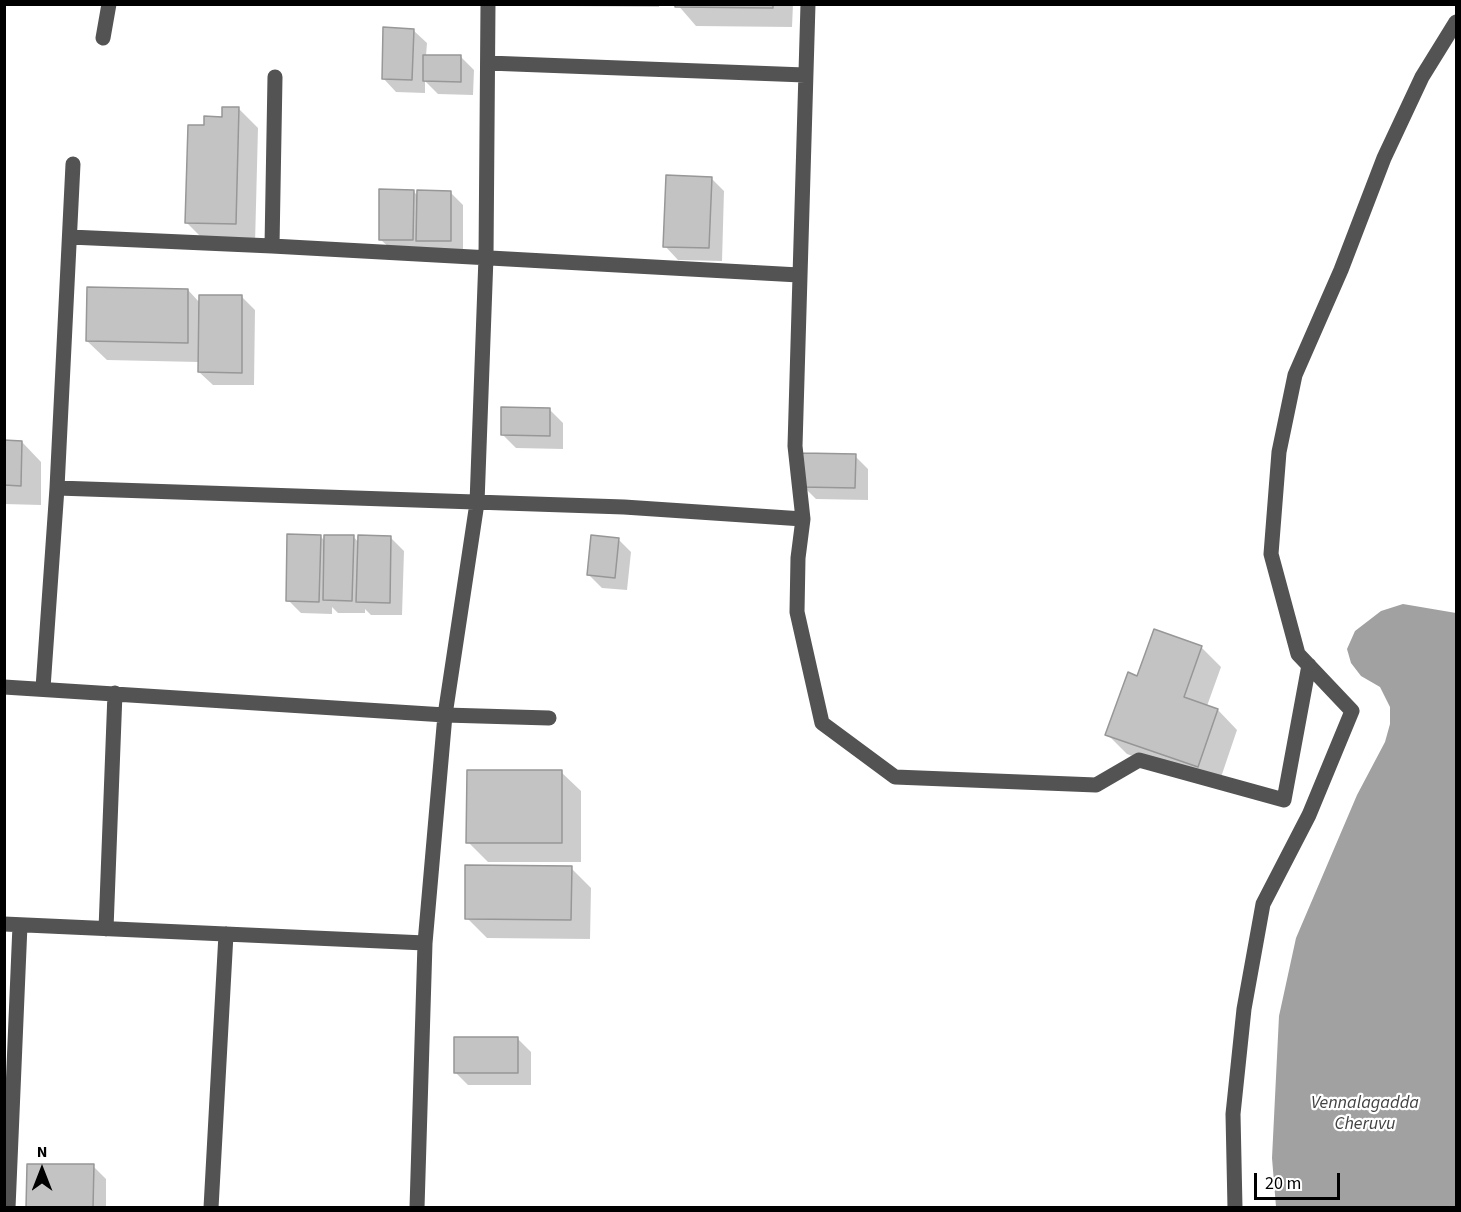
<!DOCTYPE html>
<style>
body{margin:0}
#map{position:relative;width:1461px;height:1212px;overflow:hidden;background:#fff;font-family:"Source Sans 3",sans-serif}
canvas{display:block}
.frame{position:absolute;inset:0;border:6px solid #000;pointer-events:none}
.north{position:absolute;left:12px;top:1140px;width:60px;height:60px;-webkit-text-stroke:4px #fff;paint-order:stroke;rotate:0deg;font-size:16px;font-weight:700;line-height:24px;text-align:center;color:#000}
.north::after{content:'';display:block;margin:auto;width:21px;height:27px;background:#000;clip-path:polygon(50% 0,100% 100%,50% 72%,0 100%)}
.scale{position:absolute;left:1254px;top:1173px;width:86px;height:27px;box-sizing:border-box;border:3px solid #000;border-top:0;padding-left:8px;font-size:18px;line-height:21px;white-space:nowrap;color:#000;-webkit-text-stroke:4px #fff;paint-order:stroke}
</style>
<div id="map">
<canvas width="1461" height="1212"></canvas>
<div class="frame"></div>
<div class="north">N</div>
<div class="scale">20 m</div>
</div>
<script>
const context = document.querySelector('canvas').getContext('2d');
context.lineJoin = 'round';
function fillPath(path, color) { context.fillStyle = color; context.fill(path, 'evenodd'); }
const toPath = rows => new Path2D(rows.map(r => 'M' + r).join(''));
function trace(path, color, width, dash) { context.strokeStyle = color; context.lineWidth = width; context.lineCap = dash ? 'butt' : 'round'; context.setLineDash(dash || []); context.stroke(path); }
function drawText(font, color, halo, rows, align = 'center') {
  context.font = font + ' "Source Sans 3",sans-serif'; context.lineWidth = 4.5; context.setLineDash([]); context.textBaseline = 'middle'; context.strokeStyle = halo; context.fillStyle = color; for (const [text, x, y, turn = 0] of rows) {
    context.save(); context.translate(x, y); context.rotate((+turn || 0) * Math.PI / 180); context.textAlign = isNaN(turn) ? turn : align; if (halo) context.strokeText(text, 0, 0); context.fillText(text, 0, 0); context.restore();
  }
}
const water = toPath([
 [1403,604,1456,613,1456,1207,1276,1207,1272,1158,1279,1016,1296,938,1357,795,1385,742,1390,724,1390,707,1380,687,1361,676,1351,663,1347,649,1355,631,1381,611]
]);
const shadow = toPath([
 [560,4,659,4,659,7,561,6],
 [677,4,793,4,792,27,696,26],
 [413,30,427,43,426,56,461,57,474,70,473,95,438,94,425,81,425,93,396,92,383,78],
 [239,109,258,128,255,244,207,243,187,223,206,127],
 [711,178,724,191,722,261,678,260,665,246],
 [413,191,418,196,450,192,463,205,463,254,394,252,380,239],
 [188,290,200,303,242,297,255,310,254,385,213,385,199,372,199,362,107,360,87,341],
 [550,410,563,423,563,449,516,448,502,434],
 [4,442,22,442,41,462,41,505,4,504],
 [855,456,868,469,868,500,816,499,803,486],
 [320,536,325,541,353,536,359,543,390,537,404,551,402,615,371,615,365,609,365,613,338,613,332,607,332,614,301,613,288,600],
 [618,539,631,552,627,590,602,588,588,574],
 [1201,647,1221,667,1207,706,1218,710,1237,730,1218,786,1127,754,1107,734],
 [561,772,581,791,581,862,488,862,468,842],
 [571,868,591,888,590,939,487,938,467,918],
 [518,1039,531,1052,531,1085,468,1085,455,1072],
 [93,1166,106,1179,106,1208,27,1208]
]);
const building = toPath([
 [675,4,773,4,773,8,675,7,675,4],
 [383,27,414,29,412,80,382,79,383,27],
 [423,55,461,55,461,82,423,81,423,55],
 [222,107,239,107,236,224,185,223,188,125,204,125,204,116,222,117,222,107],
 [666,175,712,177,709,248,663,247,666,175],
 [379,189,414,190,413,240,379,240,379,189],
 [417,190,451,191,451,241,416,241,417,190],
 [87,287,188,289,188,343,86,341,87,287],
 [199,295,242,295,242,373,198,372,199,295],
 [501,407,550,408,550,436,501,435,501,407],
 [4,440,22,441,21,486,4,485,4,440],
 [802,453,856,454,855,488,801,487,802,453],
 [287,534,321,535,319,602,286,601,287,534],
 [324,535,354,535,352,601,323,600,324,535],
 [358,535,391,536,390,603,356,602,358,535],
 [591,535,619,538,615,578,587,575,591,535],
 [1154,629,1202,646,1184,697,1218,709,1198,767,1105,735,1128,672,1137,676,1154,629],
 [467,770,562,770,562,843,466,843,467,770],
 [465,865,572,866,571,920,465,919,465,865],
 [454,1037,518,1037,518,1073,454,1073,454,1037],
 [27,1164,94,1164,93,1208,26,1208,27,1164]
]);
const minor = toPath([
 [488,4,486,257,477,503,445,715,549,718],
 [103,38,109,4],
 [488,63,805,75],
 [70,237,272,246,799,275],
 [272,246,275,77],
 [57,488,624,507,803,519,795,446,808,4],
 [803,519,798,558,797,612,822,723,895,777,1096,785,1139,760,1284,800,1309,665],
 [4,687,445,715,425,943,417,1208],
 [43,688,57,488,73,164],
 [4,924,425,943],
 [106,929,115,693],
 [8,1208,20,925],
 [211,1208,226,934],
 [1235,1208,1233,1114,1244,1009,1263,904,1309,815,1352,711,1298,654,1271,554,1279,452,1295,375,1341,270,1384,158,1422,77,1456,22]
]);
const waterNames = [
 ["Vennalagadda",1365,1104],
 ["Cheruvu",1365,1125]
];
fillPath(water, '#a1a1a1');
fillPath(shadow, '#0003');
fillPath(building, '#c3c3c3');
trace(building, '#979797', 1.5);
trace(minor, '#535353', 15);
drawText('italic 18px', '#424242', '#fff', waterNames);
</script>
